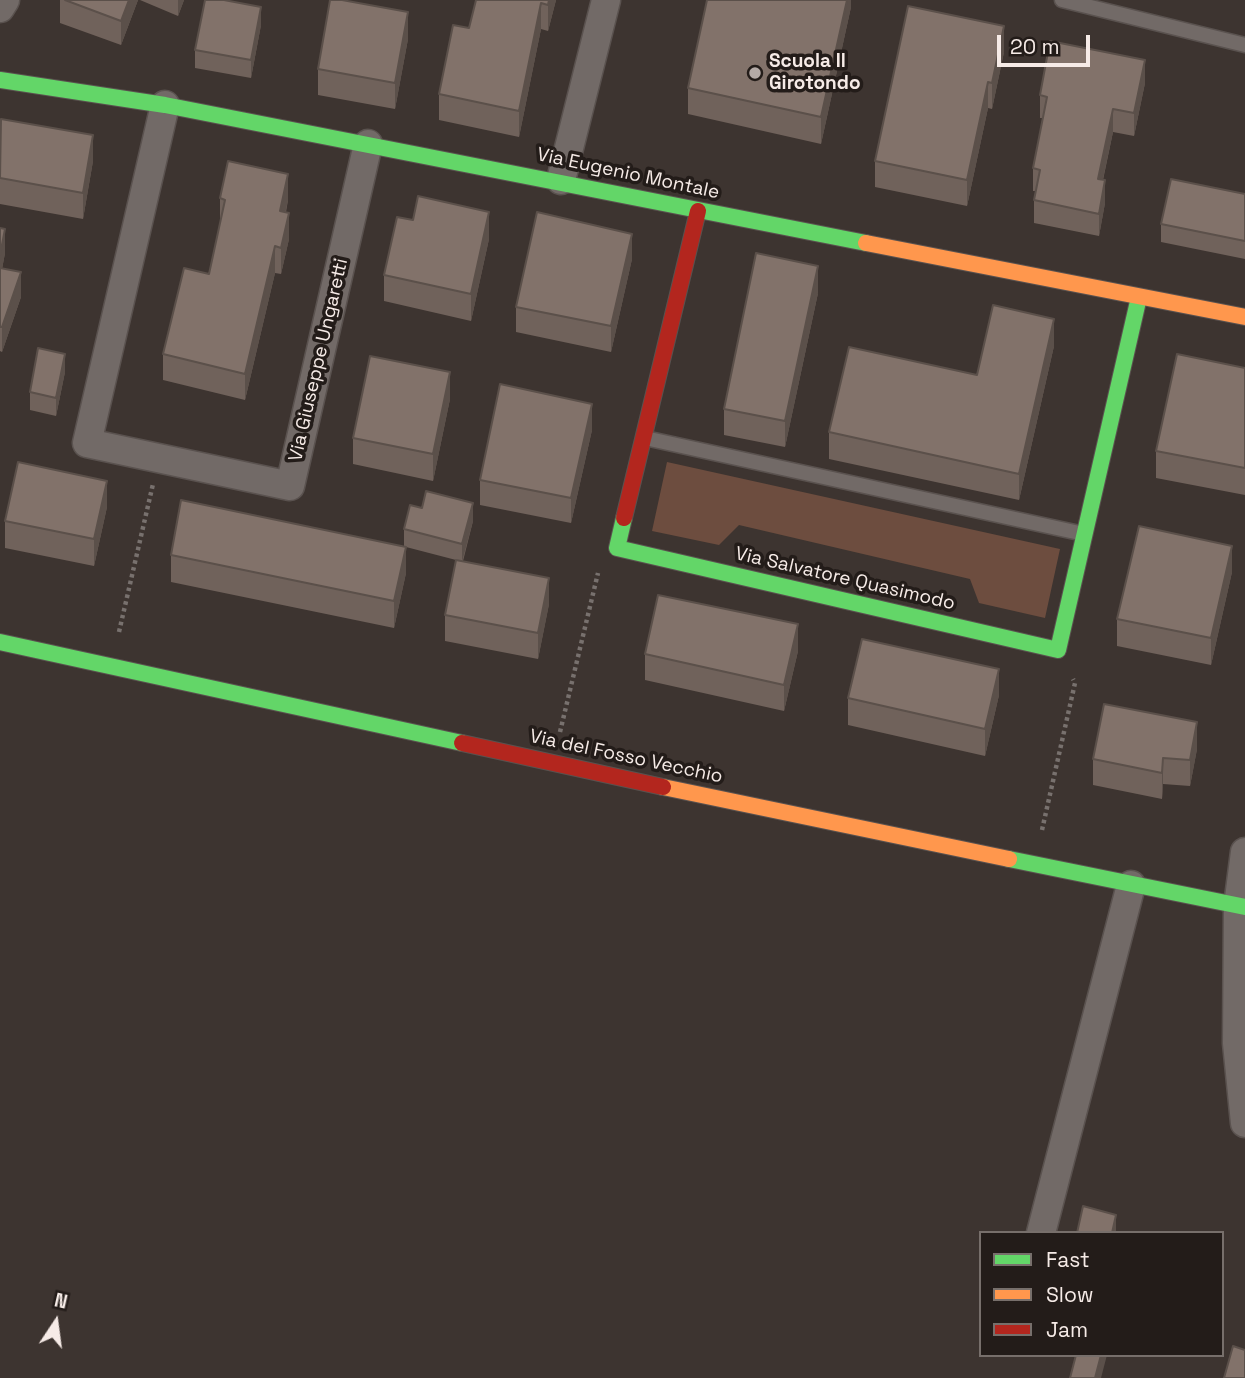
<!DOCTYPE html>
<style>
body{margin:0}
#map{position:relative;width:1245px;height:1378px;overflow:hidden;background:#3d3430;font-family:"Space Grotesk",sans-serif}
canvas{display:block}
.legend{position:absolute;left:979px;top:1231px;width:245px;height:126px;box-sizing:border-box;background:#231c19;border:2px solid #776f6b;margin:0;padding:9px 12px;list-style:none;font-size:21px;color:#f6ebe7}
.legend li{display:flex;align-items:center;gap:14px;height:35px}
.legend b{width:35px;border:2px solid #776f6b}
.north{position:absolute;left:21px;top:1287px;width:70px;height:70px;-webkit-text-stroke:5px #231c19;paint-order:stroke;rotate:13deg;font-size:19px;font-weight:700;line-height:28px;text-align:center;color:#f6ebe7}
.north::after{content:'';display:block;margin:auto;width:24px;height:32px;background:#f6ebe7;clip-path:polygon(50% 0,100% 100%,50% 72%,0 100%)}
.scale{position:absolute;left:997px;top:35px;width:93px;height:32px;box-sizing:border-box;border:4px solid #f6ebe7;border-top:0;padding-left:9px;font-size:21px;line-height:24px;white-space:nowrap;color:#f6ebe7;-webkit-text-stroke:5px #231c19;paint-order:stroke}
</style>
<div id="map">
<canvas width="1245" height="1378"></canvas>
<ul class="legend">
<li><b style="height:9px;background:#63d668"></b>Fast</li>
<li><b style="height:9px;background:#ff974d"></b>Slow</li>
<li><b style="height:9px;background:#b3261e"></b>Jam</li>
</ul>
<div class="north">N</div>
<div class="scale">20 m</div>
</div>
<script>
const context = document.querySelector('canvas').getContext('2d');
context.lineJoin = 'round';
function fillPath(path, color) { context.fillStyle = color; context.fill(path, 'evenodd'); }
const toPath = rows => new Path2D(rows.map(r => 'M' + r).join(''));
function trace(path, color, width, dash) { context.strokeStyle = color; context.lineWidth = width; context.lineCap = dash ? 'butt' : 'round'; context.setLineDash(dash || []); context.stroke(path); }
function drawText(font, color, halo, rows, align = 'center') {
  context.font = font + ' "Space Grotesk",sans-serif'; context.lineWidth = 7; context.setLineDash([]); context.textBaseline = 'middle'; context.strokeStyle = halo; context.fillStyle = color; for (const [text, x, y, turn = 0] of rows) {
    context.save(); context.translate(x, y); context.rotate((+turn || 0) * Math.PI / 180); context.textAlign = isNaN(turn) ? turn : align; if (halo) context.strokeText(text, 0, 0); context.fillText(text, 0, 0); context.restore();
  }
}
const green = toPath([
 [667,462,1060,549,1045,618,979,603,970,579,739,525,719,545,652,531]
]);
const path = toPath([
 [119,632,153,484],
 [560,732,598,573],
 [1042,830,1075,683,1073,679]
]);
const lane = toPath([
 [1062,0,1245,45],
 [645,438,1084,534]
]);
const street = toPath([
 [0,8,5,0],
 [165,105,87,443,290,486,368,144],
 [561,180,606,0],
 [1245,852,1238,906,1237,1043,1245,1123],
 [1041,1233,1131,885]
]);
const fast = toPath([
 [0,80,165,105,866,243],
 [624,518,617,548,1058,650,1139,297],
 [0,642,462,743],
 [1009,859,1245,907]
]);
const slow = toPath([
 [866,243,1245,317],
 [663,787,1009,859]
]);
const jam = toPath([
 [624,518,698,211],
 [462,743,663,787]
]);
const wall = toPath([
 [60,0,138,0,121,45,60,23],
 [140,0,184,0,178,16],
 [476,0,556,0,548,31,541,29,519,137,439,120,439,94,469,28],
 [851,0,851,7,821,144,688,114,688,88],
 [261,25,251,78,195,68,195,50],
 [408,39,395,109,318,95,318,69],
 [1004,52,992,109,988,108,967,206,875,187,875,161],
 [1145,83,1134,136,1113,132,1103,180,1105,203,1099,236,1034,223,1034,200,1036,191,1033,191,1033,168,1043,118,1040,118,1040,95],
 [0,123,93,161,83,219,0,204],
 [1245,194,1245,259,1161,242,1161,224],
 [220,198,288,200,286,212,289,239,281,274,275,273,245,400,163,380,163,354,209,274,220,222],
 [0,228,5,253,2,269,21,297,2,352,0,351],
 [489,239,471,321,384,301,384,275],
 [632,259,611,352,516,332,516,307],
 [818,293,785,447,724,435,724,409],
 [1054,346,1019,500,829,459,829,432],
 [1245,368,1245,495,1156,478,1156,451],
 [65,372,56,416,30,410,30,392],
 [450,399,433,481,353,464,353,438],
 [592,430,571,523,480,505,480,480],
 [107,507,94,566,5,548,5,521],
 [473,521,463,561,549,604,538,659,445,641,445,615,456,560,406,547,406,573,394,628,171,582,171,555,404,546,404,529],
 [1232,572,1211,665,1117,646,1117,619],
 [798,651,784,711,645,680,645,654],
 [999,695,985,756,848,725,848,698],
 [1197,749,1190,786,1163,784,1162,799,1093,785,1093,759]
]);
const shadedWall = toPath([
 [129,0,138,0,121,45,121,21],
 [178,0,184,0,178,16],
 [549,0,556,0,548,31,548,5],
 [847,0,851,0,851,7,821,144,821,117],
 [541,3,541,29,519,137,519,111],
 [261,7,261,25,251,78,251,60],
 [408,12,408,39,395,109,395,83],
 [1004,26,1004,52,992,109,992,83],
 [1145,60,1145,83,1134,136,1134,113],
 [988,82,988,108,967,206,967,180],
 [1113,109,1113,132,1098,202,1098,179],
 [93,135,93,161,83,219,83,193],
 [288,174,288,200,280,238,280,211],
 [1105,180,1105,203,1099,236,1099,214],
 [489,212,489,239,471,321,471,294],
 [289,213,289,239,281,274,281,248],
 [5,229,5,253,0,280,0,255],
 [632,234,632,259,611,352,611,326],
 [275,246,275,273,245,400,245,374],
 [818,266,818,293,785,447,785,421],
 [21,272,21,297,2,352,2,327],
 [1054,319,1054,346,1019,500,1019,474],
 [65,354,65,372,56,416,56,398],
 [450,372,450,399,433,481,433,454],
 [592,404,592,430,571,523,571,498],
 [107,481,107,507,94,566,94,539],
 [473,503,473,521,462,562,462,544],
 [1232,546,1232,572,1211,665,1211,638],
 [406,547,406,573,394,628,394,601],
 [549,578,549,604,538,659,538,633],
 [798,624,798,651,784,711,784,685],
 [999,669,999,695,985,756,985,729],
 [1197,722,1197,749,1190,786,1190,760],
 [1163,758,1163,784,1162,799,1162,773],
 [1116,1215,1116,1233,1112,1233],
 [1101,1355,1107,1355,1101,1378,1095,1378]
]);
const building = toPath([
 [65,0,129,0,121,21,65,0],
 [205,0,224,0,261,7,251,60,195,50,205,0],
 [330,0,342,0,408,12,395,83,318,69,330,0],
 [476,0,549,0,548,5,541,3,519,111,439,94,453,25,469,28,476,0],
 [707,0,847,0,821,117,688,88,707,0],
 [908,6,1004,26,992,83,988,82,967,180,875,161,908,6],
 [1050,41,1145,60,1134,113,1113,109,1098,179,1105,180,1099,214,1034,200,1040,170,1033,168,1047,97,1040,95,1050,41],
 [1,119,93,135,83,193,0,178,1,119],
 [228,161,288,174,280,211,289,213,281,248,275,246,245,374,163,354,184,268,209,274,225,200,220,198,228,161],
 [1171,179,1245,194,1245,241,1161,224,1171,179],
 [418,196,489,212,471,294,384,275,397,217,413,220,418,196],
 [537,212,632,234,611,326,516,307,537,212],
 [0,228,5,229,0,255,0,228],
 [756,253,818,266,785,421,724,409,756,253],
 [0,268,21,272,2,327,0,327,0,268],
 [993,305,1054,319,1019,474,829,432,849,347,977,375,993,305],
 [38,348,65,354,56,398,30,392,38,348],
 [1177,354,1245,368,1245,468,1156,451,1177,354],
 [370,356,450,372,433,454,353,438,370,356],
 [500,384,592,404,571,498,480,480,500,384],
 [18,462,107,481,94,539,5,521,18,462],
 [426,491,473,503,462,544,404,529,410,505,422,508,426,491],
 [181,500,406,547,394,601,171,555,181,500],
 [1139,526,1232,546,1211,638,1117,619,1139,526],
 [456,560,549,578,538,633,445,615,456,560],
 [658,595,798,624,784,685,645,654,658,595],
 [862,639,999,669,985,729,848,698,862,639],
 [1104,704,1197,722,1190,760,1163,758,1162,773,1093,759,1104,704],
 [1083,1206,1116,1215,1112,1233,1077,1233,1083,1206],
 [1233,1346,1245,1350,1245,1378,1224,1378,1233,1346],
 [1076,1355,1101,1355,1095,1378,1070,1378,1076,1355]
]);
const markers = [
 [755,73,7,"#b5aba7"]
];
const poiNames = [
 ["Scuola Il",769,62],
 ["Girotondo",769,84]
];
const streetNames = [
 ["Via Eugenio Montale",628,174,12],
 ["Via Giuseppe Ungaretti",319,360,-77],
 ["Via Salvatore Quasimodo",845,579,13],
 ["Via del Fosso Vecchio",626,757,12]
];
fillPath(green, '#6d4d3f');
trace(lane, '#5a524f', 17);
trace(street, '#5a524f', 31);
trace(fast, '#5a524f', 18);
trace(slow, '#5a524f', 18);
trace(jam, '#5a524f', 18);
trace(path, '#78716e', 4.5, [3.5, 3.5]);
trace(lane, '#726a67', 14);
trace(street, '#726a67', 28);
trace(fast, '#63d668', 16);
trace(slow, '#ff974d', 16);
trace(jam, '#b3261e', 16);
fillPath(wall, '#70625b');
fillPath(shadedWall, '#5b504a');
fillPath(building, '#82726a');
trace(building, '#5b504a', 2);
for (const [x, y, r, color] of markers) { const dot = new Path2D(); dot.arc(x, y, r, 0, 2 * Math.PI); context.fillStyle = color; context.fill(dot); trace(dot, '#231c19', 2.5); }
drawText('bold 19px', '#f6ebe7', '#231c19', poiNames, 'left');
drawText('19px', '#f6ebe7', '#231c19', streetNames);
</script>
